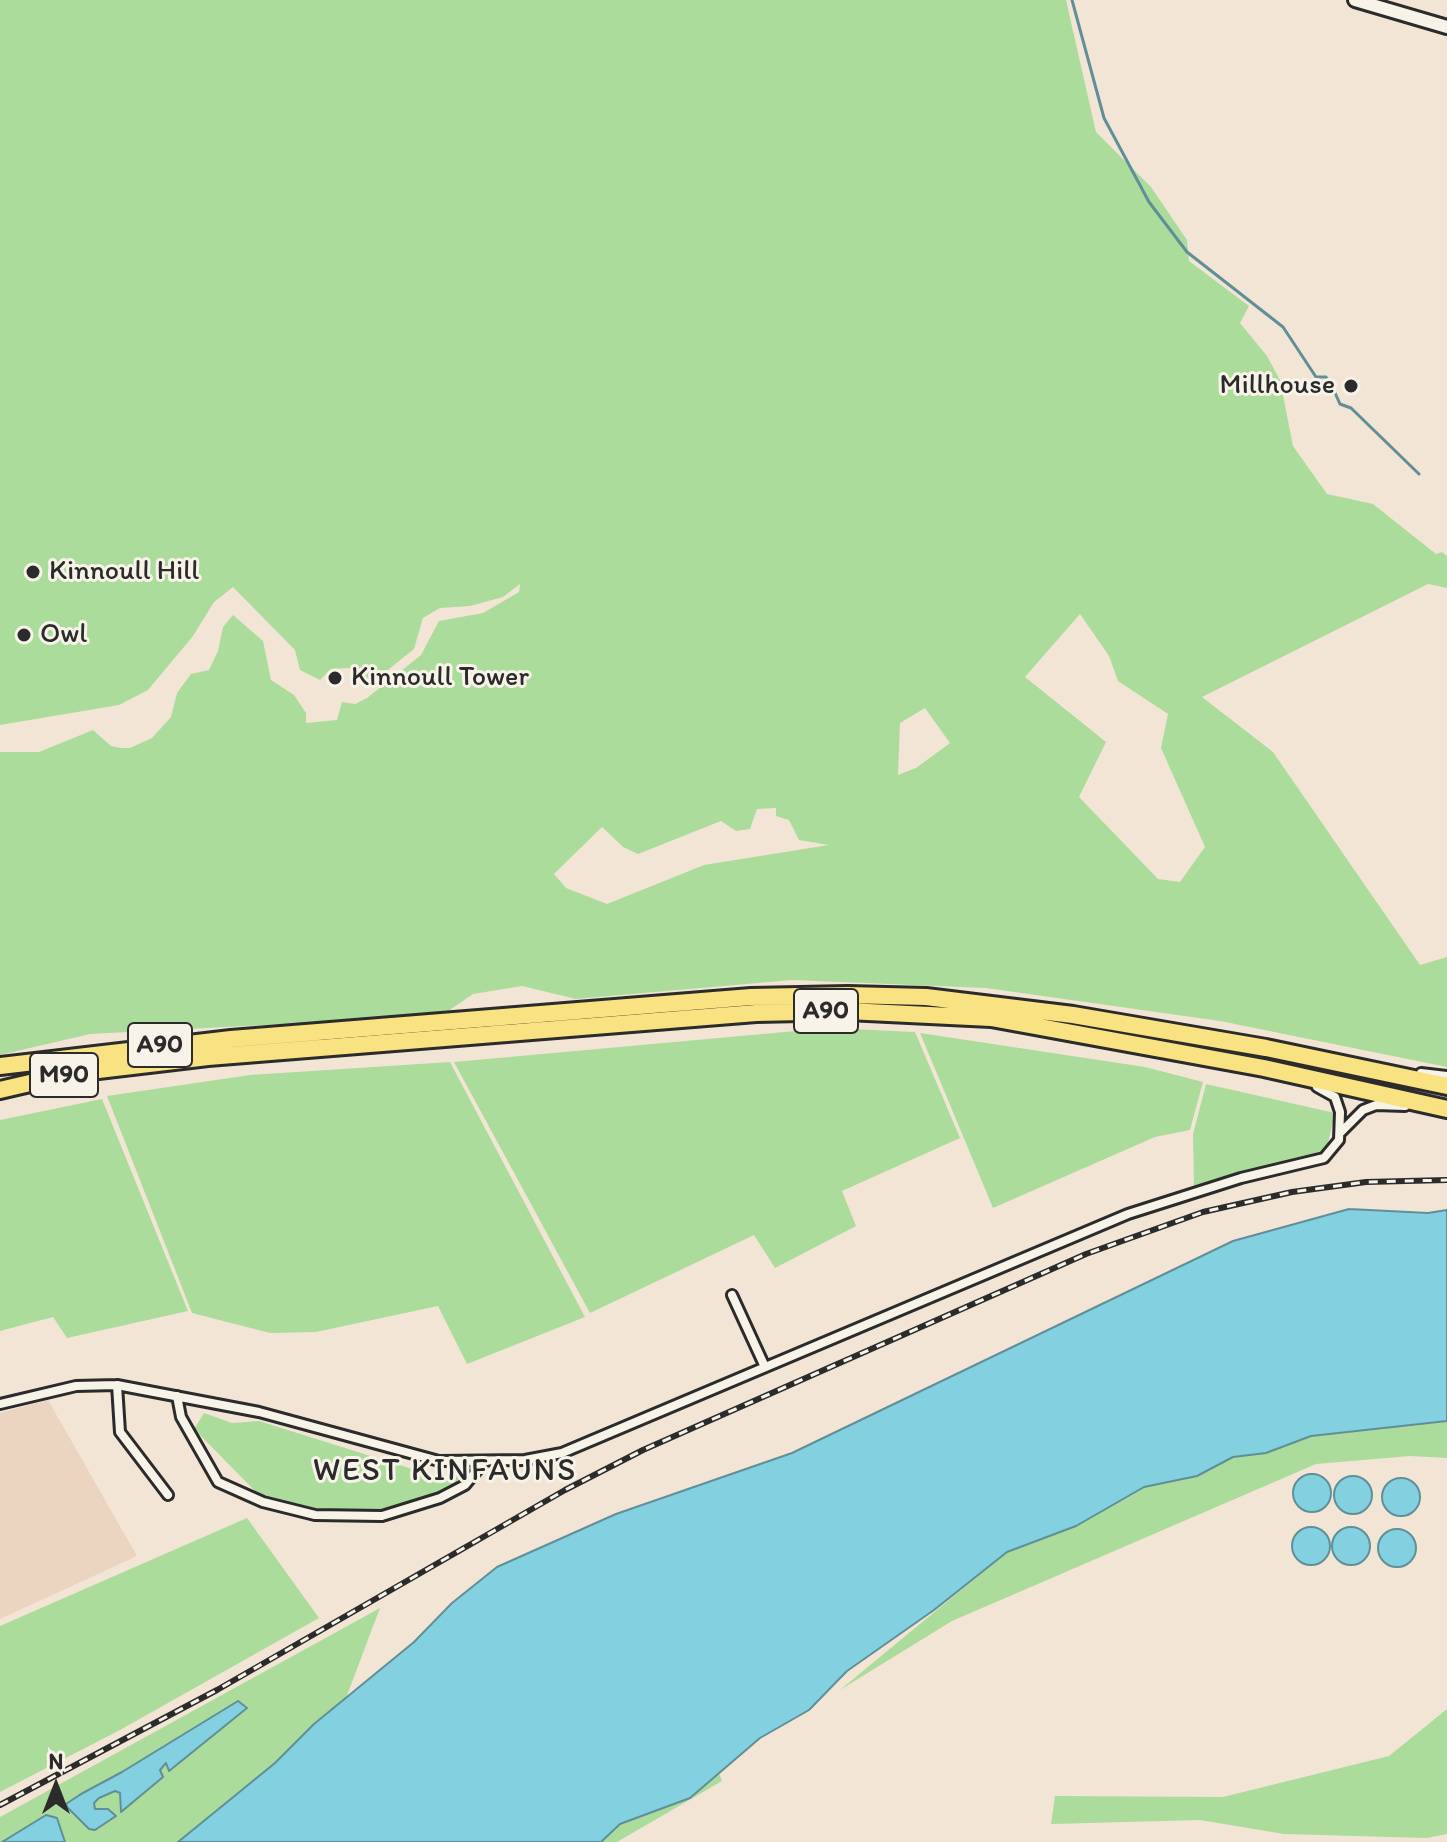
<!DOCTYPE html>
<style>
body{margin:0}
#map{position:relative;width:1447px;height:1842px;overflow:hidden;background:#f2e5d6;font-family:Itim,sans-serif}
canvas{display:block}
.north{position:absolute;left:16px;top:1746px;width:80px;height:80px;-webkit-text-stroke:6px #f7f3e8;paint-order:stroke;rotate:0deg;font-size:22px;font-weight:700;line-height:32px;text-align:center;color:#2b2b2b}
.north::after{content:'';display:block;margin:auto;width:28px;height:36px;background:#2b2b2b;clip-path:polygon(50% 0,100% 100%,50% 72%,0 100%)}
</style>
<div id="map">
<canvas width="1447" height="1842"></canvas>
<div class="north">N</div>
</div>
<script>
const context = document.querySelector('canvas').getContext('2d');
context.lineJoin = 'round';
function fillPath(path, color) { context.fillStyle = color; context.fill(path, 'evenodd'); }
const toPath = rows => new Path2D(rows.map(r => 'M' + r).join(''));
function trace(path, color, width, dash) { context.strokeStyle = color; context.lineWidth = width; context.lineCap = dash ? 'butt' : 'round'; context.setLineDash(dash || []); context.stroke(path); }
function drawText(font, color, halo, rows, align = 'center') {
  context.font = font + ' Itim,sans-serif'; context.lineWidth = 6; context.setLineDash([]); context.textBaseline = 'middle'; context.strokeStyle = halo; context.fillStyle = color; for (const [text, x, y, turn = 0] of rows) {
    context.save(); context.translate(x, y); context.rotate((+turn || 0) * Math.PI / 180); context.textAlign = isNaN(turn) ? turn : align; if (halo) context.strokeText(text, 0, 0); context.fillText(text, 0, 0); context.restore();
  }
}
const built = toPath([
 [48,1400,137,1556,0,1619,0,1413]
]);
const green = toPath([
 [0,0,1066,0,1096,132,1151,187,1187,240,1189,261,1249,306,1240,323,1267,356,1280,380,1293,446,1327,494,1373,504,1436,554,1442,552,1447,556,1447,588,1428,584,1202,697,1273,752,1420,965,1447,957,1447,1067,1220,1021,986,988,792,980,576,999,522,986,473,994,441,1016,90,1034,0,1055,0,752,39,752,93,730,111,746,121,748,130,748,152,738,171,717,177,693,191,674,209,670,218,651,223,627,233,615,263,641,271,680,294,695,306,713,306,723,337,720,342,702,355,704,367,698,421,655,439,621,483,613,519,592,520,584,503,597,470,606,440,608,423,618,414,649,378,678,359,680,349,668,331,669,320,680,300,670,295,650,233,587,214,602,193,636,148,690,119,705,0,725],
 [1080,614,1109,656,1118,681,1168,714,1161,748,1205,847,1180,882,1158,879,1079,797,1106,742,1025,677],
 [925,708,950,743,916,768,898,775,900,723],
 [776,808,776,816,789,820,799,840,829,845,704,865,607,904,566,888,554,874,602,827,623,847,638,854,721,821,736,831,750,829,757,809],
 [829,1028,915,1032,960,1138,842,1191,856,1226,775,1268,754,1235,590,1313,454,1062],
 [920,1033,1145,1067,1203,1082,1190,1130,1155,1137,993,1208],
 [450,1062,585,1317,467,1364,438,1306,316,1332,270,1333,192,1313,107,1096,250,1075],
 [1206,1084,1335,1113,1326,1152,1223,1178,1194,1189,1193,1134],
 [102,1099,188,1311,67,1338,53,1317,0,1331,0,1120],
 [1447,1411,1447,1458,1410,1456,1316,1464,952,1621,840,1690,1007,1552,1076,1526,1138,1486,1197,1476,1233,1457,1266,1453,1311,1436],
 [204,1413,232,1423,259,1421,444,1479,464,1475,464,1481,409,1505,374,1512,314,1508,257,1493,194,1429],
 [247,1518,319,1618,120,1730,0,1792,0,1626],
 [380,1608,346,1698,275,1763,178,1842,0,1842,0,1817],
 [1447,1709,1447,1834,1427,1838,1284,1834,1200,1820,1051,1824,1055,1796,1223,1797,1389,1756],
 [714,1761,722,1781,617,1842,573,1842]
]);
const water = toPath([
 [1349,1209,1428,1213,1447,1210,1447,1421,1311,1436,1266,1453,1233,1457,1197,1476,1144,1487,1076,1526,1007,1552,934,1610,847,1671,809,1710,760,1738,690,1798,620,1824,601,1842,178,1842,275,1763,314,1724,414,1642,452,1603,497,1567,616,1514,792,1453,1233,1241,1349,1209],
 '1293 1493a19 19 0 1 1 38 0a19 19 0 1 1-38 0Z',
 '1334 1495a19 19 0 1 1 38 0a19 19 0 1 1-38 0Z',
 '1382 1497a19 19 0 1 1 38 0a19 19 0 1 1-38 0Z',
 '1292 1546a19 19 0 1 1 38 0a19 19 0 1 1-38 0Z',
 '1332 1546a19 19 0 1 1 38 0a19 19 0 1 1-38 0Z',
 '1378 1548a19 19 0 1 1 38 0a19 19 0 1 1-38 0Z',
 [238,1701,247,1708,169,1771,166,1763,160,1770,163,1777,121,1812,120,1793,115,1791,99,1798,94,1803,95,1809,108,1809,116,1816,95,1830,89,1829,67,1807,66,1804,81,1794,122,1772,238,1701],
 [46,1815,57,1818,65,1842,2,1842,46,1815]
]);
const stream = toPath([
 [1072,0,1104,118,1149,202,1187,252,1283,327,1316,377,1326,377,1331,384,1340,404,1351,408,1419,474]
]);
const street = toPath([
 [1421,1073,1447,1076],
 [1341,1132,1363,1110,1376,1105,1405,1106],
 [732,1295,765,1367],
 [117,1385,120,1432,168,1495],
 [177,1396,181,1417,218,1482,263,1502,315,1515,382,1516,440,1498,465,1485,484,1462],
 [0,1404,76,1386,117,1385,259,1412,439,1461,525,1460,562,1453,1128,1214,1241,1178,1324,1158,1339,1140,1340,1112,1335,1097,1317,1087]
]);
const secondary = toPath([
 [1355,0,1447,27]
]);
const highway = toPath([
 [0,1066,231,1039,751,997,848,995,926,997,1073,1015,1266,1048,1447,1086],
 [0,1090,73,1073,208,1057,756,1013,847,1011,991,1018,1264,1068,1447,1109]
]);
const rail = toPath([
 [0,1805,217,1690,565,1490,643,1450,1086,1254,1203,1212,1292,1192,1366,1182,1447,1180]
]);
const markers = [
 [1351,386,8,"#2b2b2b"],
 [33,572,8,"#2b2b2b"],
 [24,635,8,"#2b2b2b"],
 [335,678,8,"#2b2b2b"]
];
const shields = [
 [826,1011,64],
 [160,1045,64],
 [64,1075,68]
];
const shieldNames = [
 ["A90",826,1011],
 ["A90",160,1045],
 ["M90",64,1075]
];
const poiNames = [
 ["Millhouse",1335,386,"right"],
 ["Kinnoull Hill",49,572],
 ["Owl",40,635],
 ["Kinnoull Tower",351,678]
];
const quarterNames = [
 ["WEST KINFAUNS",445,1472]
];
fillPath(built, '#ebd4c0');
fillPath(green, '#acdc9c');
fillPath(water, '#83d1e0');
trace(water, '#608f98', 2);
trace(stream, '#608f98', 3);
trace(street, '#2b2b2b', 14);
trace(secondary, '#2b2b2b', 18);
trace(highway, '#2b2b2b', 22);
trace(street, '#f7f3e8', 8);
trace(secondary, '#f7f3e8', 12);
trace(highway, '#f8e281', 16);
trace(rail, '#2b2b2b', 6);
trace(rail, '#f7f3e8', 3, [9]);
for (const [x, y, r, color] of markers) { const dot = new Path2D(); dot.arc(x, y, r, 0, 2 * Math.PI); context.fillStyle = color; context.fill(dot); trace(dot, '#f7f3e8', 3); }
for (const [x, y, w] of shields) { const box = new Path2D(); box.roundRect(x - w / 2, y - 22, w, 44, 6); context.fillStyle = '#f7f3e8'; context.fill(box); trace(box, '#2b2b2b', 2); }
drawText('bold 26px', '#2b2b2b', null, shieldNames);
drawText('28px', '#2b2b2b', '#f7f3e8', poiNames, 'left');
context.letterSpacing = '2px';
drawText('32px', '#2b2b2b', '#f7f3e8', quarterNames);
context.letterSpacing = '0px';
</script>
